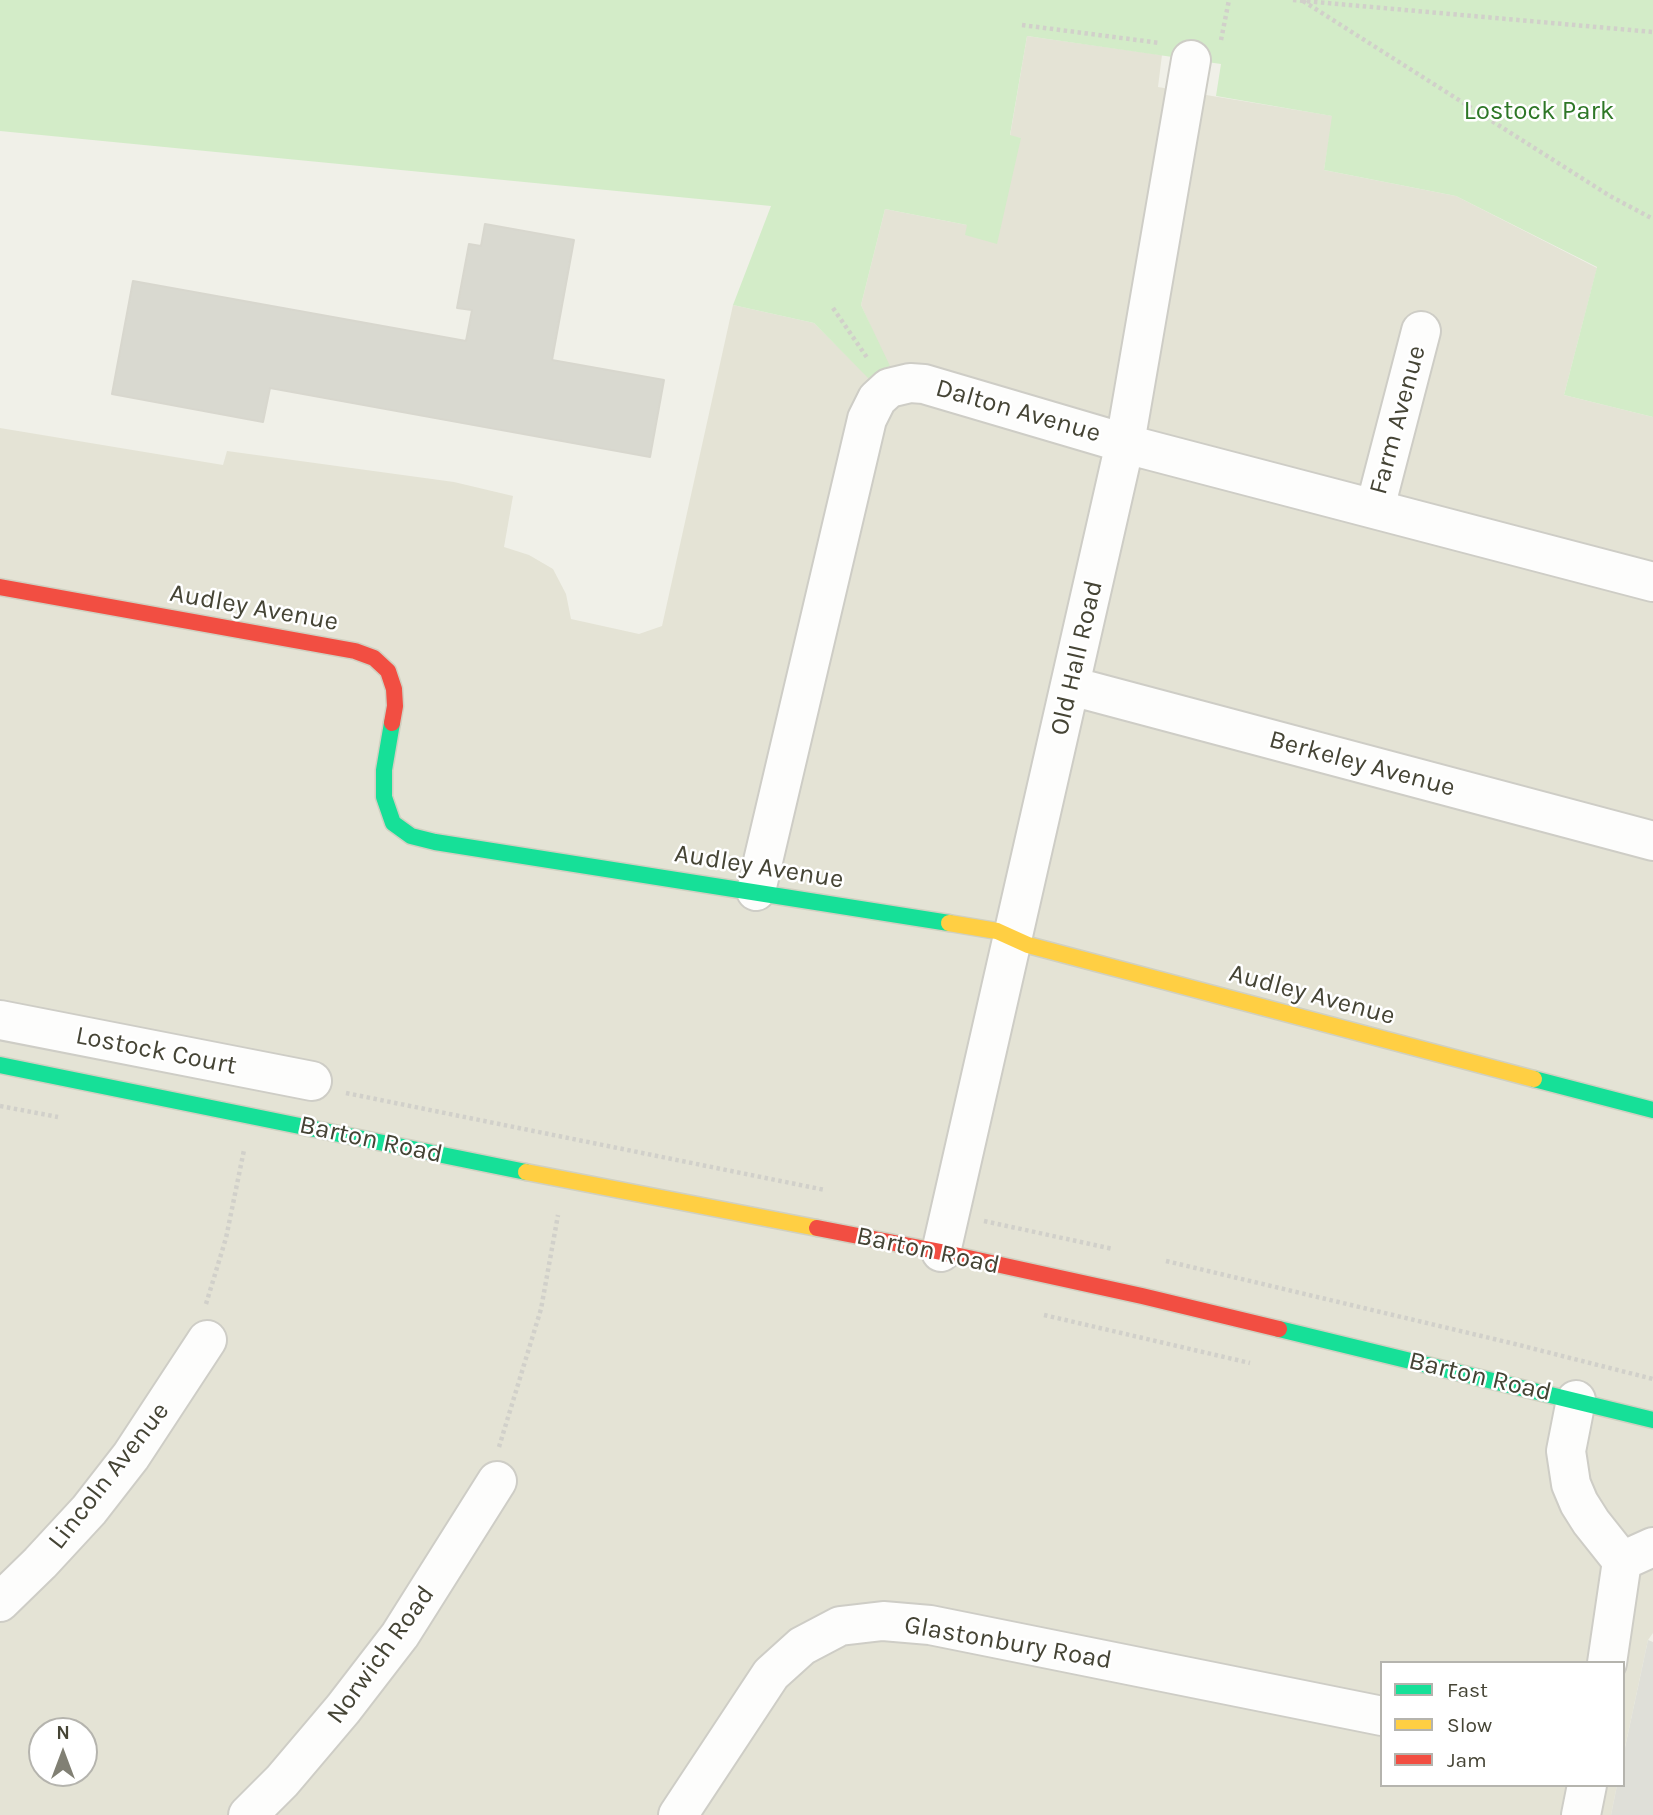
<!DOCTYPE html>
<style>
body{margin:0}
#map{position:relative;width:1653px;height:1815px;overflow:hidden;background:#f0f0e8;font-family:Karla,sans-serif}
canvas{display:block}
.legend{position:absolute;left:1380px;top:1661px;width:245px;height:126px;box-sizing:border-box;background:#fff;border:2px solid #b5b4ae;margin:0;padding:9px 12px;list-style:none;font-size:21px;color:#454435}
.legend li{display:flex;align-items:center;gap:14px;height:35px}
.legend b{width:35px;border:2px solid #b5b4ae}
.north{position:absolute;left:28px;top:1717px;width:70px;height:70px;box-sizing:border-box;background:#fff;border:2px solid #b5b4ae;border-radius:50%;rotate:0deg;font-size:19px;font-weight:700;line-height:28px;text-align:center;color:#454435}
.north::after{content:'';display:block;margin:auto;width:24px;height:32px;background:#818074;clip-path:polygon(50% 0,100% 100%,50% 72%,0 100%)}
</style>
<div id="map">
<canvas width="1653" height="1815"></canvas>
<ul class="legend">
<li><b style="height:9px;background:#16e098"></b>Fast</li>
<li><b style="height:9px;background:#ffcf43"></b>Slow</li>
<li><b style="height:9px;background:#f24e42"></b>Jam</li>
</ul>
<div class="north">N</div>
</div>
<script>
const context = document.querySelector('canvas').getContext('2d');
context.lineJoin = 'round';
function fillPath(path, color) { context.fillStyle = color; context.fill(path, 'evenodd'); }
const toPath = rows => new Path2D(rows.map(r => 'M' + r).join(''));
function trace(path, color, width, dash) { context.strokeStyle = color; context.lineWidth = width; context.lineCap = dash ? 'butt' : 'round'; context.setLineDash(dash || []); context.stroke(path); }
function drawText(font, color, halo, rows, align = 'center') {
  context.font = font + ' Karla,sans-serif'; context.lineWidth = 5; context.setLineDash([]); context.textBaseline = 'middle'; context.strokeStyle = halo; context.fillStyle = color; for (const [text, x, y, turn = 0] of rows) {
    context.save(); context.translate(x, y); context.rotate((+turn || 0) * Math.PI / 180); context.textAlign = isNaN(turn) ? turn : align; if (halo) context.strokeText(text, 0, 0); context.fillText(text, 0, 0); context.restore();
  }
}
const residential = toPath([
 [1027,36,1162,55,1158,87,1333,116,1324,170,1456,196,1597,268,1564,395,1653,417,1653,1633,1648,1640,1623,1757,1623,1663,1382,1663,1382,1785,1617,1785,1611,1815,0,1815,0,428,223,465,227,451,454,482,513,496,504,547,529,555,553,569,566,594,571,619,639,634,662,626,733,305,814,323,888,397,900,393,861,305,885,209,967,225,1020,138,1010,136],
 [42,1731,84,1731,84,1773,42,1773]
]);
const green = toPath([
 [0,0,1653,0,1653,417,1564,395,1597,267,1456,196,1324,170,1332,116,1216,96,1221,64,1027,36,1010,135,1021,138,997,244,965,235,967,225,885,209,861,305,890,366,878,371,869,379,814,323,733,305,771,206,0,131]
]);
const parking = toPath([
 [1648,1640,1653,1642,1653,1815,1611,1815,1617,1785,1623,1785,1623,1757]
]);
const building = toPath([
 [485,224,574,240,552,360,664,380,650,457,270,388,263,422,112,394,133,281,466,341,472,310,457,308,469,244,481,246,485,224]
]);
const path = toPath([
 [1293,0,1653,32],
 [1303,1,1610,196,1653,219],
 [1022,25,1160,43],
 [1221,40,1229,0],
 [833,308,868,359],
 [346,1093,825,1190],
 [0,1106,58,1117],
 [984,1221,1113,1249],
 [1166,1261,1515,1344,1653,1379],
 [206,1304,226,1238,244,1150],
 [1044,1315,1250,1363],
 [499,1447,541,1309,558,1215]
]);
const street = toPath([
 [1375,508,1421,331],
 [1071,686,1653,841],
 [756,891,867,419,877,399,889,388,910,383,924,384,1141,448,1653,582],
 [0,1020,312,1081],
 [941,1252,1125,443,1191,60],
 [1576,1400,1566,1451,1571,1484,1579,1503,1591,1522,1622,1561,1653,1547],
 [0,1602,40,1563,89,1510,131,1456,207,1340],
 [1607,1663,1622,1561],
 [248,1815,282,1781,343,1709,400,1635,497,1481],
 [678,1815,771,1674,802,1646,840,1626,883,1621,930,1625,1382,1716],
 [1581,1815,1587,1785]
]);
const fast = toPath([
 [392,723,384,770,384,797,393,823,411,836,435,842,949,923],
 [0,1065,526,1172],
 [1534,1079,1653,1110],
 [1279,1329,1653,1420]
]);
const slow = toPath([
 [949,923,997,931,1028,945,1534,1079],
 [526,1172,817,1228]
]);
const jam = toPath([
 [0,587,355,651,374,658,388,671,394,689,395,706,392,723],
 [817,1228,941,1252,1142,1296,1279,1329]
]);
const parkNames = [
 ["Lostock Park",1539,112]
];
const streetNames = [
 ["Dalton Avenue",1018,411,16],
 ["Farm Avenue",1398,420,-75],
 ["Audley Avenue",254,608,10],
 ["Old Hall Road",1077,658,-77],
 ["Berkeley Avenue",1362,764,15],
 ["Audley Avenue",759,867,9],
 ["Audley Avenue",1312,995,15],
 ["Lostock Court",156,1051,11],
 ["Barton Road",371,1140,12],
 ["Barton Road",928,1251,12],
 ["Barton Road",1480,1377,13],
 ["Lincoln Avenue",109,1476,-52],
 ["Glastonbury Road",1008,1643,10],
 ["Norwich Road",381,1655,-54]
];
fillPath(residential, '#e4e3d5');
fillPath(green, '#d3ecc8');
fillPath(parking, '#dfdfd8');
fillPath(building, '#d9d9d0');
trace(building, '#d8d7ce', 2);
trace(street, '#cecdc6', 42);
trace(fast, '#d0d0c1', 19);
trace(slow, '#d0d0c1', 19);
trace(jam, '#d0d0c1', 19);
trace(path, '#d1d0ca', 4.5, [3.5, 3.5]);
trace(street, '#fdfdfc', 38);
trace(fast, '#16e098', 16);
trace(slow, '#ffcf43', 16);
trace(jam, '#f24e42', 16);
drawText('26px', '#2e7727', '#fff', parkNames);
drawText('26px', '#454435', '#fff', streetNames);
</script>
